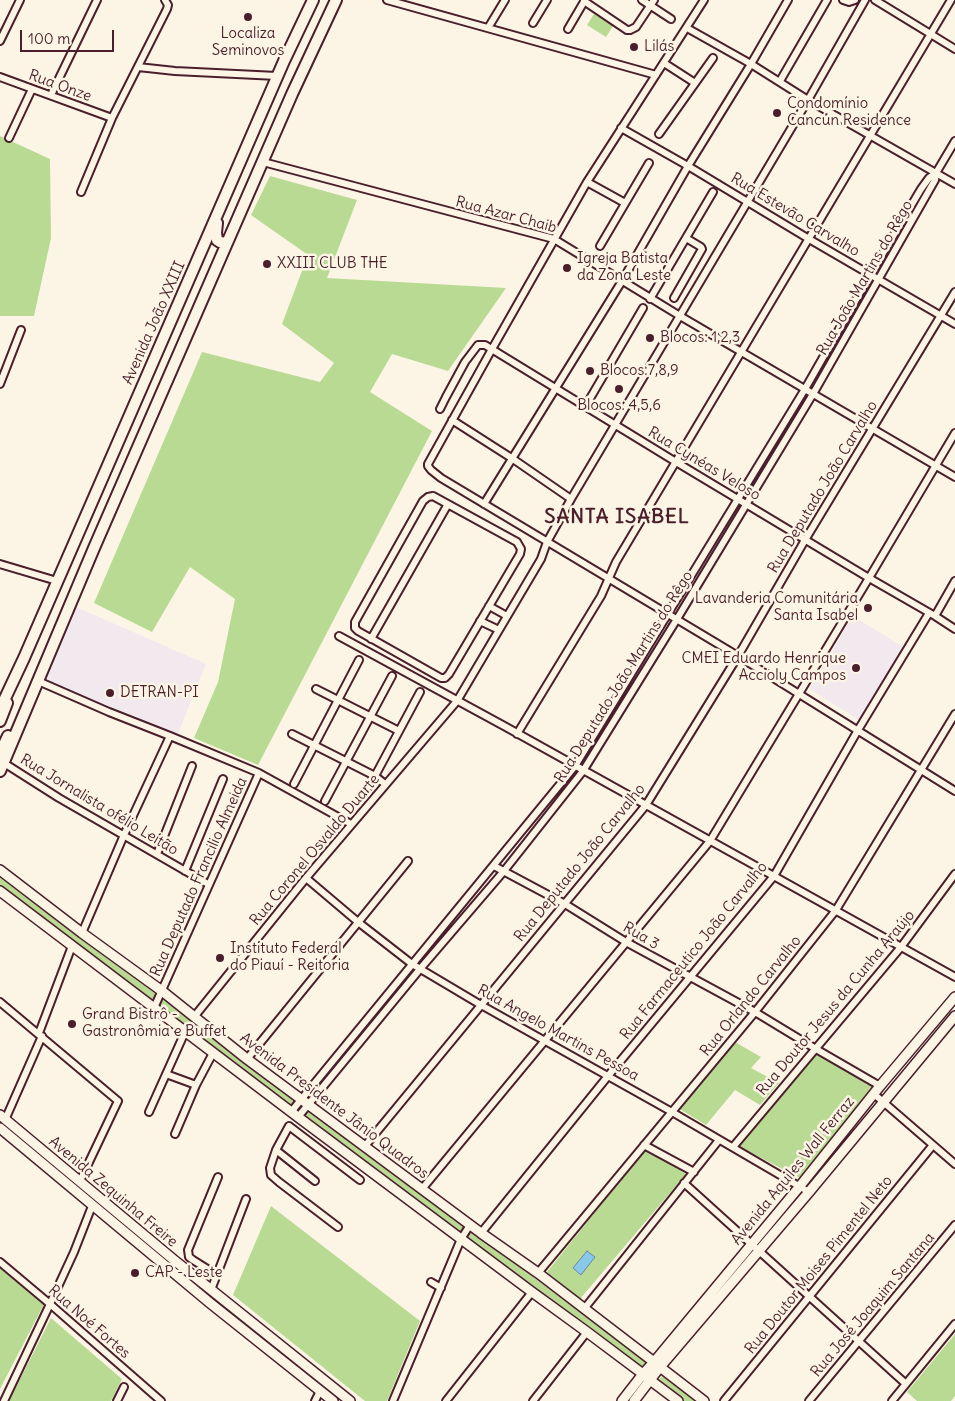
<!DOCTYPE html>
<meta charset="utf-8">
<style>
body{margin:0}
#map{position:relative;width:955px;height:1401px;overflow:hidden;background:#fcf5e5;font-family:Delius,sans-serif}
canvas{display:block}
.scale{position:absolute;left:20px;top:30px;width:94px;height:22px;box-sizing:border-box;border:2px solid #4a1f2b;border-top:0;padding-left:6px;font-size:15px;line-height:18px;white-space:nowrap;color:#4a1f2b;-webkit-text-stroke:4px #fcf5e5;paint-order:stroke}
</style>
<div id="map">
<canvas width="955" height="1401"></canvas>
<div class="scale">100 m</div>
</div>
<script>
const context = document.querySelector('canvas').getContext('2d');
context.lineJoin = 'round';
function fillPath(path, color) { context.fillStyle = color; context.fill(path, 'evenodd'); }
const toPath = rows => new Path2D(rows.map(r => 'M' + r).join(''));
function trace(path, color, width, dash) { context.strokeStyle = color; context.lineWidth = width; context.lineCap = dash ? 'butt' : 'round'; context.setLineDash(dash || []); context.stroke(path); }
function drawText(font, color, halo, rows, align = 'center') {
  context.font = font + ' Delius,sans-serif'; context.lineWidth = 5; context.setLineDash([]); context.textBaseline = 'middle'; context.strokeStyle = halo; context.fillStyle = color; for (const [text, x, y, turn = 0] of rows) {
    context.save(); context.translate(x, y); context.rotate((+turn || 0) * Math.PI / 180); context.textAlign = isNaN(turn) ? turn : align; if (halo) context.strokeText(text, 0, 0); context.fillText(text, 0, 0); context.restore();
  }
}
const built = toPath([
 [76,607,206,664,177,736,44,681],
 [853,616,903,647,859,720,810,689]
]);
const green = toPath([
 [594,14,613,26,606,37,587,25],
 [0,136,50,159,51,238,34,316,0,316],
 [270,176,357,200,327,278,506,288,448,371,392,354,370,392,432,431,258,765,194,738,218,682,235,599,190,567,152,632,94,603,202,352,320,382,334,363,282,324,308,255,251,215],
 [0,875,156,993,156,997,154,1000,150,1000,0,887],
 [161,1000,166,1000,296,1099,291,1106,159,1006,159,1003],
 [735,1042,761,1057,751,1068,779,1083,760,1105,735,1090,706,1125,678,1108],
 [817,1051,875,1085,800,1178,738,1146],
 [309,1110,464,1225,464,1229,461,1232,458,1233,304,1116],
 [646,1149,686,1174,580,1299,547,1272],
 [271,1206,420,1321,387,1401,365,1401,233,1295],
 [472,1231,647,1363,648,1364,642,1370,466,1238],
 [0,1267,44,1304,0,1389],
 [51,1318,122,1379,111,1401,9,1401],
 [955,1334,955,1396,951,1401,917,1401,907,1392],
 [664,1374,700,1401,681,1401,658,1381]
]);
const water = toPath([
 [587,1251,595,1257,581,1275,573,1268,587,1251]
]);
const street = toPath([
 [387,0,656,75],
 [642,0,671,19],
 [704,0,587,182,492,349,428,464,428,466,431,470,441,478,738,656,955,791],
 [843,0,849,2,855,0],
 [875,0,955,49],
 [584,1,627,30,630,30,636,27,654,0],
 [533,23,547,0],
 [488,28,505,0],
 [687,28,751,64,808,100,955,184],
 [568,29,585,0],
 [0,41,20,0],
 [664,63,695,83],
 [138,67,175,71,277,76],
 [0,77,112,118],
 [780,81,827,0],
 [51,95,97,0],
 [621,128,688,166,809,239,955,324],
 [659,134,713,58],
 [9,138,32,89],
 [263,162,554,239,680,316,955,477],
 [587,182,625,203],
 [81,192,112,118,167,9,168,5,165,0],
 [600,246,649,163],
 [674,298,702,249,701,247,686,238],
 [650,299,713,192],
 [0,384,21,330],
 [585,407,643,308],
 [440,409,446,397,465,362,478,345,485,345,676,462,869,578,935,616,955,629],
 [452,420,513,459,571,499],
 [433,496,517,542,521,549,520,554,449,674,445,678,441,678,358,631,355,628,355,622,423,501,428,497,433,496],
 [484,504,622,281,688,166,751,64,788,0],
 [0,564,57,581],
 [489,606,507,616],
 [935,616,955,581],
 [480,621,499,630],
 [339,636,506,727,955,977],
 [371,639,448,504],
 [38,681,109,712,170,736,259,773,351,824],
 [316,689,399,731],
 [292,734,375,776,385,784],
 [517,734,601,596,616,562,951,0],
 [4,763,59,798,208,884],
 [294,784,359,660],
 [364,793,375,776,420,692],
 [325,801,392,676],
 [157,854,192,766],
 [494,866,565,904,626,942,755,1012,816,1049,880,1086],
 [185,871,223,779],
 [306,878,358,922,412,964,481,1005,672,1112,809,1192],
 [82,933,124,835,170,736],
 [0,1002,118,1101,80,1181],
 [154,1008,259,773],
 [194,1017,306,878,457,701,541,559,547,542,571,499,808,100,865,0],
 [39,1033,72,946],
 [247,1059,408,861],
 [166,1074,196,1085],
 [874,1094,955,1164],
 [149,1112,185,1032],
 [291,1112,575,766,805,389,870,275,921,189,929,178,936,173],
 [298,1117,420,969,504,871,583,771,677,619,813,394,935,180,936,173,955,141],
 [5,1120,42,1036],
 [175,1134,196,1085,213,1053],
 [644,1145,694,1172],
 [365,1146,646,805,738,656,805,540,955,292],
 [733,1147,901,947,955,874],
 [276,1150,315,1181],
 [684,1183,906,1384],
 [422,1189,710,841,869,578,955,433],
 [338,1227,279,1182,271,1175,270,1168,276,1150,289,1126,360,1180],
 [481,1233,608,1076,774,876,858,730,929,613],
 [0,1262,50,1304,161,1401],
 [538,1273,755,1012,836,910,955,714],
 [217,1275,193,1260,189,1257,188,1250,218,1177],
 [431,1282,441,1288],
 [211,1290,246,1199],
 [584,1309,719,1140],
 [4,1401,50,1304,74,1252,92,1206],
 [117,1401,124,1387],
 [315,1401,320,1391],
 [393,1401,461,1239,470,1225],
 [446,1401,532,1292],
 [533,1401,587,1332],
 [724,1401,933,1145],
 [809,1401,955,1225],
 [892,1401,955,1324]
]);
const secondary = toPath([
 [0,870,82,933,162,991,247,1059,481,1233,538,1273,654,1362,800,1186,880,1086,955,997],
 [0,891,298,1117,532,1292,587,1332,643,1374,650,1380,660,1367,654,1362,643,1374,622,1401],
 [0,1115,174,1260,350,1401],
 [0,1128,210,1303,333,1401],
 [634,1401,650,1380,678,1401],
 [704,1401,660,1367,809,1192,955,1016]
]);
const primary = toPath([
 [217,223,216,233,217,240,220,242,227,243],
 [0,709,24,658,284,61,313,0],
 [0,721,7,703],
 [0,753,8,736],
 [0,771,94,548,292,94,336,0]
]);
const markers = [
 [248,17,5,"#4a1f2b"],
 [634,47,5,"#4a1f2b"],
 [777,113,5,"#4a1f2b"],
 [267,264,5,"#4a1f2b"],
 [567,268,5,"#4a1f2b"],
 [650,338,5,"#4a1f2b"],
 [590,371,5,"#4a1f2b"],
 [619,389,5,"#4a1f2b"],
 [868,608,5,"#4a1f2b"],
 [856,668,5,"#4a1f2b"],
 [110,693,5,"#4a1f2b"],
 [220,958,5,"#4a1f2b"],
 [72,1024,5,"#4a1f2b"],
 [135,1273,5,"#4a1f2b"]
];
const poiNames = [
 ["Localiza",248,34,"center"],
 ["Seminovos",248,51,"center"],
 ["Lilás",644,47],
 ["Condomínio",787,104],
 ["Cancún Residence",787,121],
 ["Igreja Batista",577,259],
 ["da Zona Leste",577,276],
 ["XXIII CLUB THE",277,264],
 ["Blocos: 1,2,3",660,338],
 ["Blocos:7,8,9",600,371],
 ["Blocos: 4,5,6",619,406,"center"],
 ["Lavanderia Comunitária",858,599,"right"],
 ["Santa Isabel",858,616,"right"],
 ["CMEI Eduardo Henrique",846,659,"right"],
 ["Accioly Campos",846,676,"right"],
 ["DETRAN-PI",120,693],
 ["Instituto Federal",230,949],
 ["do Piauí - Reitoria",230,966],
 ["Grand Bistrô -",82,1015],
 ["Gastronômia e Buffet",82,1032],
 ["CAP - Leste",145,1273]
];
const streetNames = [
 ["Rua Onze",60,86,20],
 ["Rua Azar Chaib",506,215,15],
 ["Rua Estevão Carvalho",795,215,31],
 ["Rua João Martins do Rêgo",865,278,-60],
 ["Avenida João XXIII",154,323,-66],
 ["Rua Cynéas Veloso",704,464,31],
 ["Rua Deputado João Carvalho",823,487,-59],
 ["Rua Deputado João Martins do Rêgo",624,677,-58],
 ["Rua Jornalista ofélio Leitão",99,805,31],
 ["Rua Coronel Osvaldo Duarte",315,850,-50],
 ["Rua Deputado João Carvalho",580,863,-51],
 ["Rua Deputado Francilio Almeida",199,877,-66],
 ["Rua 3",641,936,30],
 ["Rua Farmaceutico João Carvalho",694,951,-51],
 ["Rua Orlando Carvalho",751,996,-51],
 ["Rua Doutor Jesus da Cunha Araújo",836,1003,-50],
 ["Rua Angelo Martins Pessoa",558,1033,29],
 ["Avenida Presidente Jânio Quadros",334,1106,37],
 ["Avenida Aquiles Wall Ferraz",793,1171,-51],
 ["Avenida Zequinha Freire",113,1192,40],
 ["Rua Doutor Moises Pimentel Neto",819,1265,-51],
 ["Rua José Joaquim Santana",873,1305,-50],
 ["Rua Noé Fortes",89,1322,41]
];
const districtNames = [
 ["SANTA ISABEL",617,517]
];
fillPath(built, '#f1e9ed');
fillPath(green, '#b9da93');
fillPath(water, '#88c8e9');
trace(water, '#6f849d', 1);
trace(street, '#4a1f2b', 10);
trace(secondary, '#4a1f2b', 12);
trace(primary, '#4a1f2b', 14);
trace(street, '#fcf5e5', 6);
trace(secondary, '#fcf5e5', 9);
trace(primary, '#fcf5e5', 10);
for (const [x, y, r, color] of markers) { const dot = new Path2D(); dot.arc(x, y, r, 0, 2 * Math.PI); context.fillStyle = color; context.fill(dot); trace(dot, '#fcf5e5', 2); }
drawText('15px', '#4a1f2b', '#fcf5e5', poiNames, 'left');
drawText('15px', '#4a1f2b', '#fcf5e5', streetNames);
context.letterSpacing = '1px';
drawText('bold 20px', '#4a1f2b', '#fcf5e5', districtNames);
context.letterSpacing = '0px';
</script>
